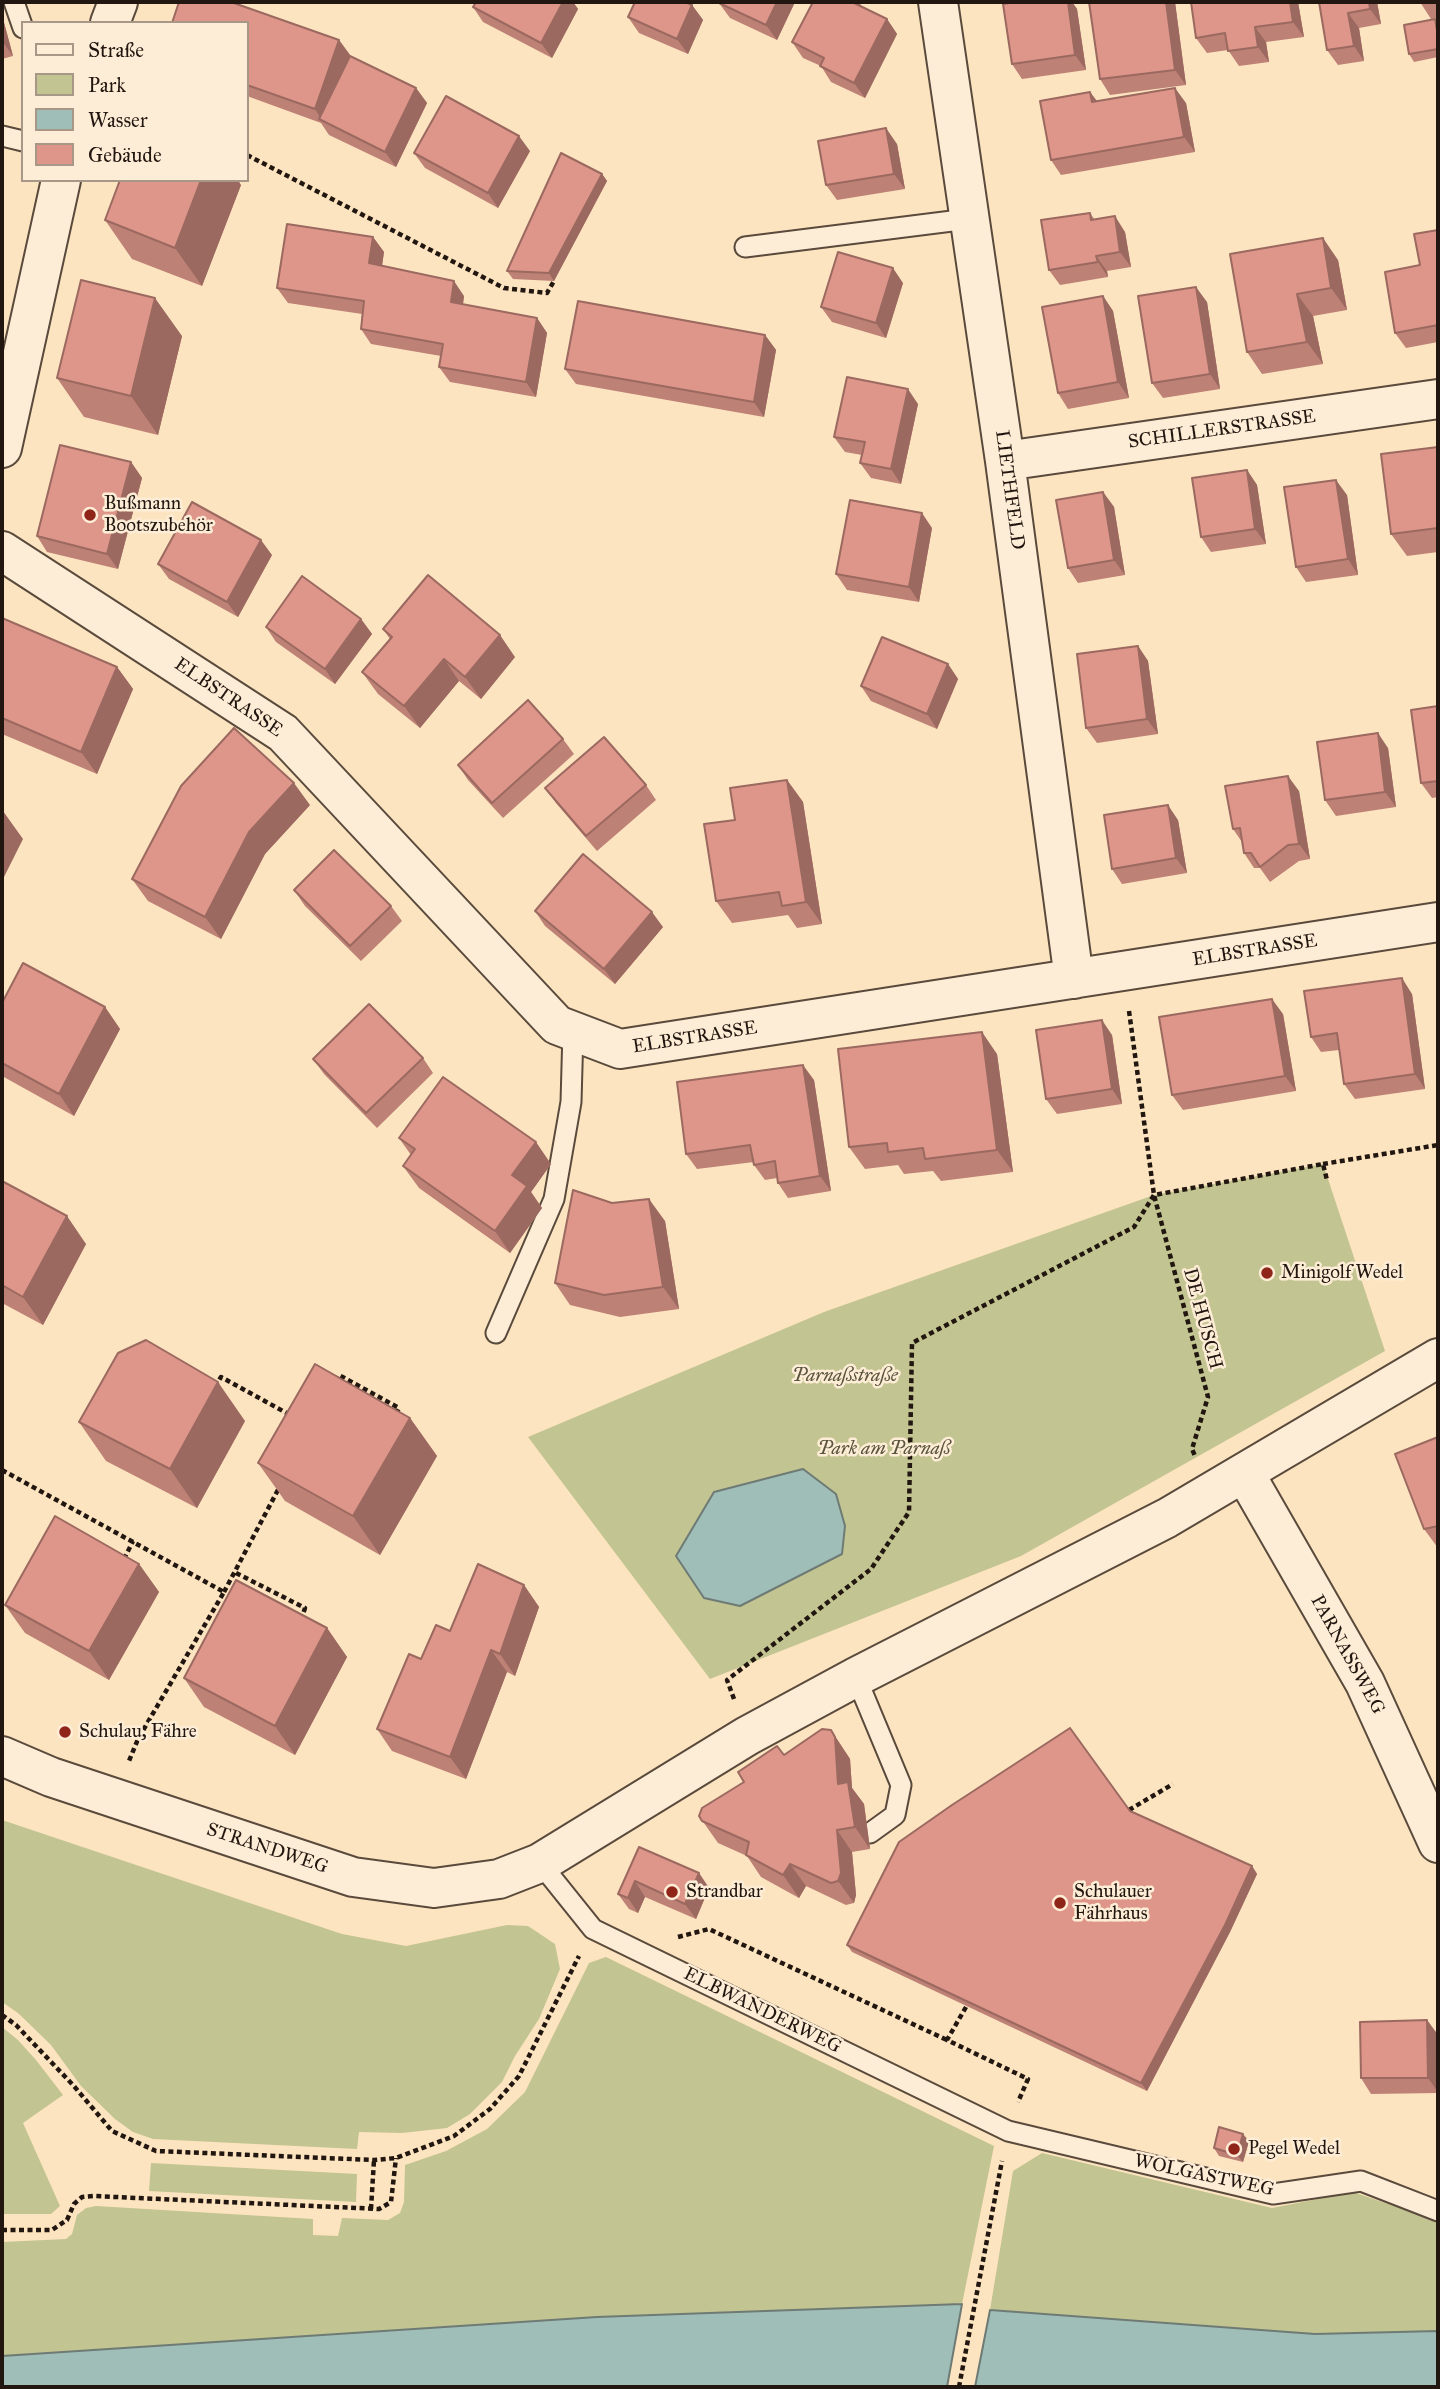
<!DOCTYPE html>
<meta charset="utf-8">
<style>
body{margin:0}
#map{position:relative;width:1440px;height:2389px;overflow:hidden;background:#fde4c0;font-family:"IM FELL Great Primer",serif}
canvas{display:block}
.frame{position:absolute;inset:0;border:4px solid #221710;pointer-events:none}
.legend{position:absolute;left:21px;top:21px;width:228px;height:161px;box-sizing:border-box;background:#feedd6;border:2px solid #a69787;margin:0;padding:9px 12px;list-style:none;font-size:21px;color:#221710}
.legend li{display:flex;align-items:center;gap:14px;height:35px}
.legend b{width:35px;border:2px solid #a69787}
</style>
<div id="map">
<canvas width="1440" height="2389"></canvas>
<div class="frame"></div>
<ul class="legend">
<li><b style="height:9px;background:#feedd6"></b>Straße</li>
<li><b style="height:19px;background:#c2c491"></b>Park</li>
<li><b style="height:19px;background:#a0beb8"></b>Wasser</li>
<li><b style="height:19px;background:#dd9689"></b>Gebäude</li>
</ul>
</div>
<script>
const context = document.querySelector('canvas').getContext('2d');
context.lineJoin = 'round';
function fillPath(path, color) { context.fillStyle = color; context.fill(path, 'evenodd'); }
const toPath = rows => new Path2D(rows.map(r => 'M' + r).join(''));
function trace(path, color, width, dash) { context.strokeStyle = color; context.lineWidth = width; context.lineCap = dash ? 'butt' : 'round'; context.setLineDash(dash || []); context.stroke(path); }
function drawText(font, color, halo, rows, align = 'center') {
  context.font = font + ' "IM FELL Great Primer",serif'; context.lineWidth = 5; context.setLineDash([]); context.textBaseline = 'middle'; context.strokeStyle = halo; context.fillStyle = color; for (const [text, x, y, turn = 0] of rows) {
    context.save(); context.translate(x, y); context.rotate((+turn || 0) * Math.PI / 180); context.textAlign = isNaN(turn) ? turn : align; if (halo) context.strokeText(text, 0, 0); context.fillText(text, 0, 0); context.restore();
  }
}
const green = toPath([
 [1323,1164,1385,1351,1021,1556,710,1679,528,1437,824,1312,1154,1195],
 [2,1820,342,1934,406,1946,507,1925,528,1926,555,1944,560,1969,539,2019,515,2056,502,2082,470,2114,447,2128,402,2133,359,2132,357,2149,153,2139,133,2132,115,2119,81,2086,51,2045,18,2013,2,2002],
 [606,1957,994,2146,962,2304,597,2317,2,2356,2,2242,66,2239,72,2234,77,2215,86,2208,96,2206,313,2219,313,2235,338,2236,342,2218,388,2220,400,2213,404,2202,405,2165,446,2151,487,2129,525,2092,589,1963],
 [2,2027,18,2040,36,2060,63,2095,23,2123,60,2206,51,2214,2,2214],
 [1042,2153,1272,2208,1353,2192,1438,2221,1438,2331,1315,2334,990,2310,1013,2171],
 [151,2163,357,2174,356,2202,149,2191]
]);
const water = toPath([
 [803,1469,836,1494,845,1526,842,1554,740,1606,704,1598,676,1556,714,1492,803,1469],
 [962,2304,947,2387,2,2387,2,2356,597,2317,962,2304],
 [990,2310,1315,2334,1438,2331,1438,2387,975,2387,990,2310]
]);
const path = toPath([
 [247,155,504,288,547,293,554,281],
 [1129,1011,1154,1195,1208,1397,1192,1449,1195,1456],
 [1323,1164,1438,1145],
 [336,1381,339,1375,399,1408,396,1414],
 [215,1387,221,1377,292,1416],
 [2,1470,224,1592,138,1739,129,1761],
 [124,1559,133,1541],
 [236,1573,305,1608,301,1620],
 [224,1592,279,1488],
 [734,1699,727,1680,871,1569,909,1512,912,1343,1134,1227,1154,1195,1323,1164,1327,1180],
 [1129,1810,1173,1784],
 [678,1937,709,1929,947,2040],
 [966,2007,947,2040,1028,2079,1018,2102],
 [2,2015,16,2025,73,2085,112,2131,156,2151,374,2160,396,2158,454,2136,490,2109,519,2076,579,1956],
 [371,2209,374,2160],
 [2,2230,52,2230,67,2220,74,2204,82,2197,94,2196,379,2209,391,2202,396,2158],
 [959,2387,1002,2161]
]);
const service = toPath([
 [14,2,23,28],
 [2,136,23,141],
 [745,247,968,219],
 [496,1333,554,1199,571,1102,573,1031],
 [856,1677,901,1785,895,1815,870,1833],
 [540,1863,593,1929,1008,2131,1273,2194,1361,2181,1438,2211]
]);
const minor = toPath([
 [938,2,1005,461,1074,979],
 [1005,461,1438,399],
 [2,551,283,733,557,1025,620,1049,1438,922],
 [1245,1474,1365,1683,1438,1843]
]);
const tertiary = toPath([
 [110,23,118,2],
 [2,448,61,180],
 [2,1756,51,1777,353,1877,434,1888,499,1879,540,1863,747,1736,856,1677,1167,1518,1438,1358]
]);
const wall = toPath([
 [476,2,573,2,578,9,552,58,483,22,473,7],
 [720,2,795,2,777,40,730,18,719,3],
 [813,2,862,2,860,6,887,19,897,34,865,98,831,82,821,66,803,58,792,42],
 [1015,2,1072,2,1077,9,1086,70,1022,79,1012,64],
 [1089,2,1175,2,1186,85,1110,95,1100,79],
 [1298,2,1304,37,1266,42,1269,62,1239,66,1228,50,1207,53,1196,38],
 [1319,2,1377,2,1381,24,1359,28,1364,61,1338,65,1327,50],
 [1420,2,1438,2,1438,18,1431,19],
 [692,5,703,20,688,54,639,33,628,17],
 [2,15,13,56,2,59],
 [1435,19,1438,24,1438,57,1414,62,1409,54],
 [247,23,339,40,350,55,348,59,416,88,427,103,396,167,329,135,321,123,247,96],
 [1090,92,1097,101,1186,103,1195,152,1061,175,1051,160],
 [897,144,905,189,837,200,826,185],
 [530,151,498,208,425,168,414,153],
 [602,174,607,181,554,281,513,279,507,271],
 [241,185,202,286,132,259,105,220],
 [1090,213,1095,220,1125,232,1131,267,1107,271,1108,277,1060,285,1049,270],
 [1438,230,1438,342,1406,348,1395,333,1420,265],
 [373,237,384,252,382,266,464,296,463,305,537,318,547,333,536,397,450,382,439,367,441,356,371,344,361,329,362,314,288,303,277,288],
 [1230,254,1338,260,1347,310,1313,316,1323,364,1262,374,1247,352],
 [903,283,886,338,832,322,821,307],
 [1103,296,1113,311,1129,398,1068,409,1058,393],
 [1207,302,1220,389,1163,398,1152,383],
 [765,335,776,350,764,417,576,384,565,369],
 [182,336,158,435,84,417,57,378],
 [918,404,901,484,871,478,860,463,862,455,845,452,834,437],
 [1438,447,1438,552,1407,556,1391,534],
 [131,462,142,478,118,569,47,552,37,536],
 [1247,470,1257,485,1266,544,1211,552,1201,537],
 [1103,492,1114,507,1125,575,1078,583,1068,568],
 [1347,495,1358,575,1306,582,1296,567],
 [932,528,919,602,847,590,836,574],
 [272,555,238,617,169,579,158,564],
 [2,618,117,667,133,689,97,774,2,734],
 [361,619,372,634,335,684,276,642,266,627],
 [383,629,515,657,481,699,459,681,420,728,378,694,362,672,390,639],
 [1138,646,1148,661,1158,734,1097,743,1086,728],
 [948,664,958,679,937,729,871,701,861,686],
 [1438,706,1438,797,1432,798,1421,783],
 [563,739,574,754,503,818,468,780,458,765],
 [1388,748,1396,807,1336,816,1325,800],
 [787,780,803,802,822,924,797,928,788,915,732,923,716,901,735,820],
 [646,785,656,800,597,851,556,803,545,788],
 [1299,791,1310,859,1299,861,1270,882,1260,868,1254,868,1244,853,1242,842,1233,829],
 [310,805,265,854,221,939,148,901,132,879],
 [1178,820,1187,873,1122,884,1112,869],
 [294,890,391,906,402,921,361,961,305,906],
 [535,911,663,927,615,984,545,926],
 [1412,994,1425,1089,1355,1099,1344,1084,1339,1050,1321,1052,1311,1037],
 [2,1003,105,1007,120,1029,74,1116,2,1076],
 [1283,1014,1296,1091,1183,1110,1172,1095],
 [1112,1035,1122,1104,1057,1114,1046,1099],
 [997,1054,1013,1172,941,1181,933,1171,904,1174,898,1165,865,1169,849,1147],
 [423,1058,433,1073,377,1128,324,1074,313,1059],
 [814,1080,831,1191,788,1198,778,1183,777,1178,765,1180,754,1165,754,1162,697,1169,686,1154],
 [399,1138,551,1164,531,1192,542,1208,510,1253,419,1188,403,1166,411,1155],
 [2,1181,86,1244,43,1325,2,1303],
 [612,1203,665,1221,679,1309,620,1317,570,1305,555,1283],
 [410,1418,437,1456,380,1555,285,1501,258,1463],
 [245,1421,197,1508,106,1461,79,1422],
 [1438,1437,1438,1548,1424,1529],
 [139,1564,159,1592,109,1680,25,1633,5,1605],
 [524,1585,539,1607,515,1676,507,1672,466,1779,392,1751,377,1729,421,1659,450,1631],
 [327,1628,347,1657,295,1755,204,1707,184,1678],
 [831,1730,850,1759,852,1788,864,1804,870,1849,852,1852,856,1895,854,1903,846,1905,806,1886,799,1898,761,1877,747,1856,718,1843,699,1816,784,1755],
 [1130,1811,1252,1866,1257,1874,1230,1932,1147,2091,852,1952,847,1945],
 [639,1847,699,1873,709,1888,696,1919,645,1897,638,1913,629,1909,618,1894],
 [1427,2020,1438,2035,1438,2093,1371,2094,1361,2078],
 [1249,2141,1243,2162,1219,2156,1214,2148]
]);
const shadedWall = toPath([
 [563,2,573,2,578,9,552,58,541,43],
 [777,2,795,2,777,40,766,25],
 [1068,2,1072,2,1077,9,1086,70,1075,55],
 [1166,2,1175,2,1186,85,1175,70],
 [1290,2,1298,2,1304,37,1293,22],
 [1369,2,1377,2,1381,24,1370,9],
 [692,5,703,20,688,54,677,39],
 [1348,13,1359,28,1364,61,1354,46],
 [2,15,13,56,2,41],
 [887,19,897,34,865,98,854,83],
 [1255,27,1266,42,1269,62,1258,47],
 [339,40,350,55,326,123,323,122,315,109],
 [416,88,427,103,396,167,385,152],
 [1175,88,1186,103,1195,152,1184,137],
 [1090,92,1101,107,1092,102],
 [886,128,897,144,905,189,894,174],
 [519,136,530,151,498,208,488,193],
 [602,174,607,181,554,281,549,273],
 [201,180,238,180,241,185,202,286,175,248],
 [1115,216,1125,232,1131,267,1120,252],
 [373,237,384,252,380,279,369,263],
 [1323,238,1338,260,1347,310,1331,288],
 [1096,256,1107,271,1108,277,1098,262],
 [893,268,903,283,886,338,876,323],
 [454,281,464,296,461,317,451,302],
 [1196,287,1207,302,1220,389,1210,374],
 [1297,294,1313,316,1323,364,1307,342],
 [1103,296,1113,311,1129,398,1118,382],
 [155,298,182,336,158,435,131,396],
 [537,318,547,333,536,397,526,382],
 [765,335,776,350,764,417,754,402],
 [908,389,918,404,901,484,891,469],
 [131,462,142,478,118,569,107,554],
 [1247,470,1257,485,1266,544,1255,529],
 [1336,480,1347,495,1358,575,1348,559],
 [1103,492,1114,507,1125,575,1114,560],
 [922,513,932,528,919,602,909,587],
 [261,540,272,555,238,617,227,602],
 [361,619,372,634,335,684,325,669],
 [500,635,515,657,481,699,465,677],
 [1138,646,1148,661,1158,734,1147,719],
 [444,659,459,681,420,728,404,706],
 [948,664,958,679,937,729,927,714],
 [117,667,133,689,97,774,81,752],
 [1378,733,1388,748,1396,807,1385,792],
 [1288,776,1299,791,1310,859,1299,844],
 [787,780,803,802,822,924,806,902],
 [294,783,310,805,265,854,221,939,205,917,249,832],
 [1168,805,1178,820,1187,873,1176,858],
 [3,811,23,839,2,881,2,814],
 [652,912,663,927,615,984,604,969],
 [1402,978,1412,994,1425,1089,1415,1074],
 [1272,999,1283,1014,1296,1091,1285,1076],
 [105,1007,120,1029,74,1116,59,1094],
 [1102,1020,1112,1035,1122,1104,1112,1089],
 [982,1032,997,1054,1013,1172,997,1150],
 [803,1065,814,1080,831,1191,820,1176],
 [536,1142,551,1164,531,1192,542,1208,510,1253,495,1231,512,1175],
 [649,1199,665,1221,679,1309,663,1287],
 [67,1216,86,1244,43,1325,23,1297],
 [218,1382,245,1421,197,1508,170,1469],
 [410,1418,437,1456,380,1555,353,1516],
 [139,1564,159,1592,109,1680,89,1651],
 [524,1585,539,1607,515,1676,500,1654],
 [327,1628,347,1657,295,1755,275,1726],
 [491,1650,507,1672,466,1779,450,1757],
 [831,1730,850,1759,852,1788,864,1804,870,1849,855,1827,838,1784],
 [837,1830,852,1852,856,1895,854,1903,838,1881],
 [790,1864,806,1886,799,1898,783,1875],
 [1252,1866,1257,1874,1230,1932,1147,2091,1141,2083],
 [699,1873,709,1888,696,1919,685,1904],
 [635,1881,645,1897,638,1913,628,1898],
 [1427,2020,1438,2035,1438,2092,1428,2078],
 [1243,2134,1249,2141,1243,2162,1237,2155]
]);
const building = toPath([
 [179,2,231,2,339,40,315,109,247,85,247,23,172,23,179,2],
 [476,2,563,2,541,43,473,7,476,2],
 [635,2,685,2,692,5,677,39,628,17,635,2],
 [720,2,777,2,766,25,719,3,720,2],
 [813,2,852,2,887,19,854,83,820,66,824,58,792,42,813,2],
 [1015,2,1068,2,1075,55,1012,64,1003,4,1015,2],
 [1089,2,1166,2,1175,70,1100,79,1089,2],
 [1191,2,1290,2,1293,22,1255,27,1258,47,1228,51,1225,33,1196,38,1191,2],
 [1319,2,1369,2,1370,9,1348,13,1354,46,1327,50,1319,2],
 [1435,19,1438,36,1438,49,1409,54,1404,25,1435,19],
 [350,56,416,88,385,152,319,119,350,56],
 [1175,88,1184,137,1051,160,1040,101,1090,92,1092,102,1175,88],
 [446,96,519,136,488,193,414,153,446,96],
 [886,128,894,174,826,185,818,141,886,128],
 [561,153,602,174,549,273,507,271,561,153],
 [120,180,201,180,175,248,105,220,120,180],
 [1090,213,1091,220,1115,216,1120,252,1096,256,1098,262,1049,270,1041,220,1090,213],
 [287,224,373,237,369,263,454,281,451,302,537,318,526,382,439,367,443,344,361,329,364,301,277,288,287,224],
 [1438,230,1438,296,1437,296,1438,304,1438,325,1395,333,1385,272,1420,265,1414,234,1438,230],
 [1323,238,1331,288,1297,294,1307,342,1247,352,1230,254,1323,238],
 [838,252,893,268,876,323,821,307,838,252],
 [81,280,155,298,131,396,57,378,81,280],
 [1196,287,1210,374,1152,383,1138,296,1196,287],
 [1103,296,1118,382,1058,393,1042,307,1103,296],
 [578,301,765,335,754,402,565,369,578,301],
 [847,377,908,389,891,469,860,463,865,442,834,437,847,377],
 [60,445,131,462,107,554,37,536,60,445],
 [1438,447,1438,528,1391,534,1381,454,1438,447],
 [1247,470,1255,529,1201,537,1192,478,1247,470],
 [1336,480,1348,559,1296,567,1284,487,1336,480],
 [1103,492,1114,560,1068,568,1056,500,1103,492],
 [850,500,922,513,909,587,836,574,850,500],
 [192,502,261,540,227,602,158,564,192,502],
 [428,575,500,635,465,677,444,659,404,706,362,672,392,637,383,629,428,575],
 [302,576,361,619,325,669,266,627,302,576],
 [2,618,117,667,81,752,2,718,2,618],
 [882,637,948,664,927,714,861,686,882,637],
 [1138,646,1147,719,1086,728,1077,654,1138,646],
 [528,700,563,739,492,803,458,765,528,700],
 [1438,706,1438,781,1421,783,1411,710,1438,706],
 [234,728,294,783,249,832,205,917,132,879,181,786,234,728],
 [1378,733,1385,792,1325,800,1317,742,1378,733],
 [604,737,646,785,586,836,545,788,604,737],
 [1288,776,1299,844,1288,845,1260,867,1251,853,1244,853,1240,828,1233,829,1225,786,1288,776],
 [787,780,806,902,782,906,779,892,716,901,704,824,735,820,730,788,787,780],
 [1168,805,1176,858,1112,869,1104,815,1168,805],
 [334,850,391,906,350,946,294,890,334,850],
 [583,854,652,912,604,969,535,911,583,854],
 [23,963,105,1007,59,1094,2,1063,2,1003,23,963],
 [1402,978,1415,1074,1344,1084,1337,1033,1311,1037,1304,991,1402,978],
 [1272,999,1285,1076,1172,1095,1159,1017,1272,999],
 [369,1004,423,1058,366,1113,313,1059,369,1004],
 [1102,1020,1112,1089,1046,1099,1036,1030,1102,1020],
 [982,1032,997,1150,925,1159,923,1148,888,1152,887,1143,849,1147,838,1049,982,1032],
 [803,1065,820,1176,778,1183,775,1161,754,1165,750,1145,686,1154,677,1082,803,1065],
 [443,1077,536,1142,512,1175,527,1186,495,1231,403,1166,415,1149,399,1138,443,1077],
 [2,1181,67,1216,23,1297,2,1285,2,1181],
 [573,1190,612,1203,649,1199,663,1287,604,1295,555,1283,573,1190],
 [146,1340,218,1382,170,1469,79,1422,118,1353,146,1340],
 [315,1364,410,1418,353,1516,258,1463,315,1364],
 [1438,1437,1438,1526,1424,1529,1395,1454,1438,1437],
 [55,1516,139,1564,89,1651,5,1605,55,1516],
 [478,1564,524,1585,500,1654,491,1650,450,1757,377,1729,409,1654,421,1659,436,1625,450,1631,478,1564],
 [236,1580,327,1628,275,1726,184,1678,236,1580],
 [1070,1728,1130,1811,1252,1866,1225,1925,1141,2083,847,1945,899,1842,952,1805,1070,1728],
 [822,1729,831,1730,835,1737,838,1784,848,1782,855,1827,837,1830,841,1873,838,1881,831,1883,790,1864,783,1875,746,1855,749,1842,702,1821,699,1816,702,1808,744,1782,738,1772,777,1746,784,1755,822,1729],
 [639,1847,699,1873,685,1904,635,1881,628,1898,618,1894,639,1847],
 [1427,2020,1428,2078,1361,2078,1360,2022,1427,2020],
 [1219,2127,1243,2134,1237,2155,1214,2148,1219,2127]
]);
const markers = [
 [90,515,7,"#8f2418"],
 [1267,1273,7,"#8f2418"],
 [65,1732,7,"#8f2418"],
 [672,1892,7,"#8f2418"],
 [1060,1903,7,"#8f2418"],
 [1234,2149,7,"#8f2418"]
];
const streetNames = [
 ["SCHILLERSTRASSE",1222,430,-8],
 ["LIETHFELD",1009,490,82],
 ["ELBSTRASSE",228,698,34],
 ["ELBSTRASSE",1255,951,-9],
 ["ELBSTRASSE",695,1038,-9],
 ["DE HUSCH",1202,1319,75],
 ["PARNASSWEG",1347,1655,61],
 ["STRANDWEG",267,1849,18],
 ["ELBWANDERWEG",762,2011,26],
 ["WOLGASTWEG",1204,2176,12]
];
const poiNames = [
 ["Bußmann",104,504],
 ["Bootszubehör",104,526],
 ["Minigolf Wedel",1281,1273],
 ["Schulau, Fähre",79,1732],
 ["Strandbar",686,1892],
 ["Schulauer",1074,1892],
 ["Fährhaus",1074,1914],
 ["Pegel Wedel",1248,2149]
];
const parkNames = [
 ["Parnaßstraße",845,1376],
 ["Park am Parnaß",884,1449]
];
fillPath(green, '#c2c491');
fillPath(water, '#a0beb8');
trace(water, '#6e7b75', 2);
trace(service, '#594a3c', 23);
trace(minor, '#594a3c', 42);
trace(tertiary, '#594a3c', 42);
trace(path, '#221710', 4.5, [5, 3.5]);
trace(service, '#feedd6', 19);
trace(minor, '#feedd6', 38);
trace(tertiary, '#feedd6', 38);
fillPath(wall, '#be8176');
fillPath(shadedWall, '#9b6960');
fillPath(building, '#dd9689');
trace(building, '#9b6960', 2);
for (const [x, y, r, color] of markers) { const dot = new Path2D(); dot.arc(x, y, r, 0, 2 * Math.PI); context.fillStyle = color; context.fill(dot); trace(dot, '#feedd6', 2.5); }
drawText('19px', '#221710', '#feedd6', streetNames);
drawText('19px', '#221710', '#feedd6', poiNames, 'left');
drawText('italic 19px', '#5a543d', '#feedd6', parkNames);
</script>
